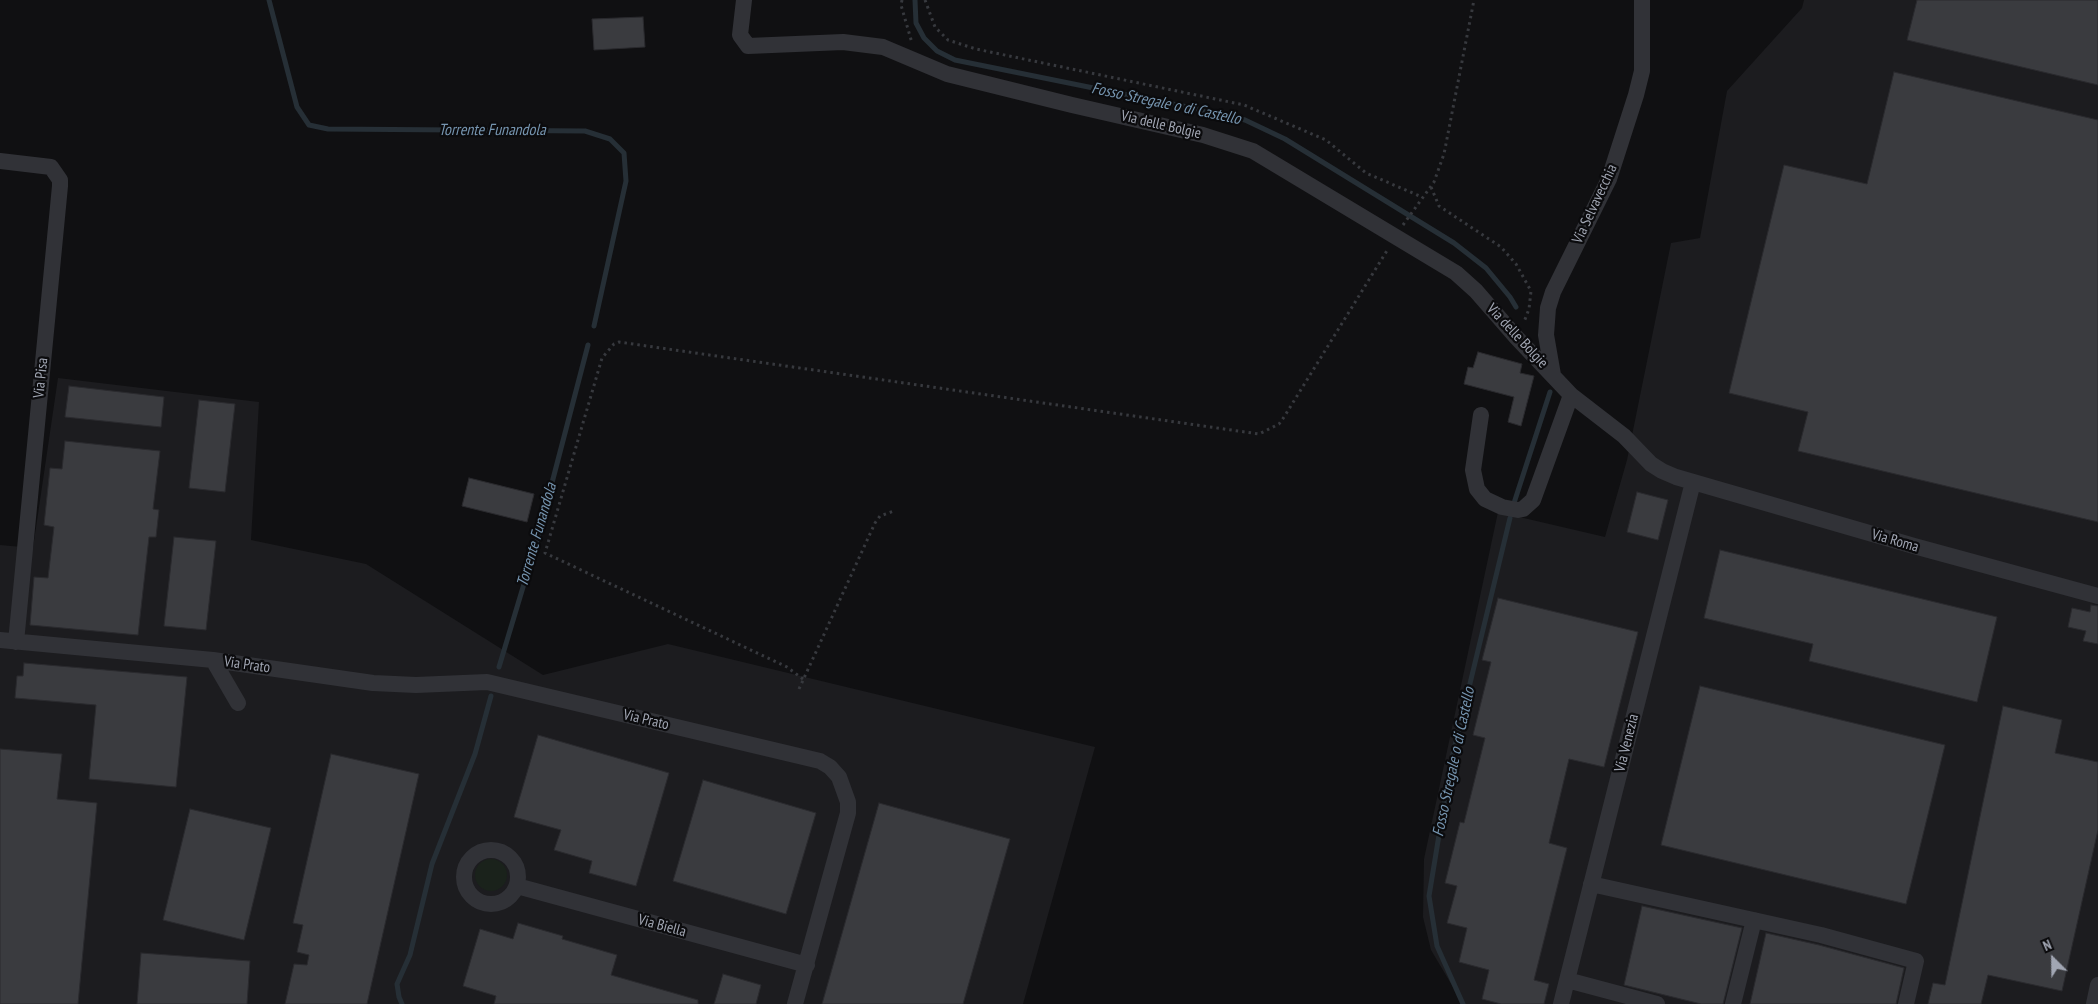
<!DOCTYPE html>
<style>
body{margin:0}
#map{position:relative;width:2098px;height:1004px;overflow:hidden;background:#101012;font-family:"PT Sans Narrow",sans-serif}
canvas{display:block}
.north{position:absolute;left:2028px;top:934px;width:50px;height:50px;-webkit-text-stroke:4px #0b0b0d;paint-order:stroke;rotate:337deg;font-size:14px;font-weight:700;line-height:20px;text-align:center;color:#a1a6b3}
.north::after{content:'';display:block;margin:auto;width:18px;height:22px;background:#a1a6b3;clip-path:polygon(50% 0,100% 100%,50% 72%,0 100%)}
</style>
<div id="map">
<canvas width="2098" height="1004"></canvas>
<div class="north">N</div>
</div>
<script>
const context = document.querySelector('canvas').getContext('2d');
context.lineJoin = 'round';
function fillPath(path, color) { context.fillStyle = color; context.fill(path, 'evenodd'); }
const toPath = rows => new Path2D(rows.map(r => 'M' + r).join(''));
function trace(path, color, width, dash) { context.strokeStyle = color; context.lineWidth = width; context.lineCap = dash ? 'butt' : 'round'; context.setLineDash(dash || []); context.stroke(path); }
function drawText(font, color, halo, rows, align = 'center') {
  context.font = font + ' "PT Sans Narrow",sans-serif'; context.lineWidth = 4.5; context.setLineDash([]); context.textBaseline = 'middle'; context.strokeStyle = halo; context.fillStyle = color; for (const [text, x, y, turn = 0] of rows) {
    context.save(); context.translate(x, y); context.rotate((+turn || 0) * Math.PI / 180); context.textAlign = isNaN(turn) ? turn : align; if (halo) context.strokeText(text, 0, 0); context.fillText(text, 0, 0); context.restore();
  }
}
const built = toPath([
 [1804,0,2098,0,2098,1004,1463,1004,1431,950,1423,917,1424,859,1498,512,1605,537,1627,460,1671,243,1700,238,1727,91,1802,8],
 [58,378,259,402,251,540,366,564,543,675,668,644,1095,747,1023,1004,0,1004,0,545,33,548]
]);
const green = toPath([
 '475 875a16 16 0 1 1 32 0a16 16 0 1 1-32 0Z'
]);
const stream = toPath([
 [269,0,297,107,309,125,328,129,585,131,610,139,624,153,626,181,594,326],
 [915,0,916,23,924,38,937,51,955,60,1217,113,1245,120,1285,139,1454,243,1486,268,1510,297,1516,307],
 [1514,503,1550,392],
 [499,667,536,544,588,345],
 [402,1004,399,997,397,984,410,955,432,864,475,754,491,696],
 [1463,1004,1437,946,1429,896,1451,762,1510,518]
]);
const building = toPath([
 [1917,0,2098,0,2098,85,1907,40,1917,0],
 [643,17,645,47,594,50,592,19,643,17],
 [1894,72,2098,120,2098,522,1798,451,1808,412,1729,393,1784,165,1867,184,1894,72],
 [1478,352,1522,364,1520,373,1534,376,1521,426,1508,422,1514,397,1464,384,1468,367,1473,368,1478,352],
 [69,386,164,397,161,427,65,417,69,386],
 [199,400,235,404,225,492,189,488,199,400],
 [65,441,160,451,153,509,159,510,156,537,149,537,138,635,30,625,34,577,48,578,54,527,44,525,50,468,62,469,65,441],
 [469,478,534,494,527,522,462,506,469,478],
 [1637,492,1668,500,1658,540,1627,532,1637,492],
 [174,537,216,541,206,630,164,626,174,537],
 [1720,550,1997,617,1977,702,1809,661,1813,644,1704,618,1720,550],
 [1498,598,1638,632,1604,767,1569,759,1549,843,1567,848,1534,980,1549,984,1544,1004,1501,1004,1482,999,1489,970,1459,962,1467,928,1447,923,1457,886,1445,883,1460,822,1464,823,1485,738,1473,735,1491,662,1482,660,1498,598],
 [2091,605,2098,606,2098,644,2083,641,2086,631,2068,627,2072,608,2090,612,2091,605],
 [24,663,187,677,176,787,89,779,96,705,15,698,17,676,23,676,24,663],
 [1700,686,1945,745,1906,904,1661,845,1700,686],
 [2003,706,2062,720,2055,753,2098,762,2098,830,2062,991,1988,975,1981,1004,1928,1004,1933,983,1945,985,2003,706],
 [538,735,669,773,636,886,589,873,592,861,554,850,561,830,514,817,538,735],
 [0,749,62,754,57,799,97,803,78,1004,0,1004,0,749],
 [331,754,419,774,367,1004,285,1004,294,964,307,965,309,955,297,952,303,925,293,923,331,754],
 [703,780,816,813,786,914,673,881,703,780],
 [879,803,1010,839,963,1004,822,1004,879,803],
 [190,809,271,828,244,940,163,920,190,809],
 [1642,906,1742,928,1723,1004,1701,1004,1624,985,1642,906],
 [518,923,563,936,562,939,617,955,611,975,698,1000,698,1004,494,1004,496,996,463,986,480,929,513,939,518,923],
 [1766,933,1819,945,1904,968,1896,1004,1750,1004,1766,933],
 [141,953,250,961,247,1004,137,1004,141,953],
 [723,974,761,985,756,1004,714,1004,723,974]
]);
const path = toPath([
 [902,0,901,5,912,43],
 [925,0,935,27,948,40,976,49,1244,105,1326,140,1366,173,1422,197],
 [1431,187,1439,206,1501,247,1516,264,1531,291,1529,309,1524,322],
 [1403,225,1434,182,1444,154,1474,0],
 [803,679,787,667,545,553,602,358,614,344,619,342,1259,434,1279,424,1284,417,1388,249],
 [799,689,875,523,880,516,894,511]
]);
const minor = toPath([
 [744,0,740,35,748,46,843,42,883,47,947,74,1072,105,1203,135,1253,151,1456,273,1476,291,1516,337,1571,395,1624,436,1651,464,1662,471,1676,477,1914,546,2098,596],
 [0,161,51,167,60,180,60,186,16,642],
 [1553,375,1546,335,1548,308,1553,292,1609,179,1636,95,1642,71,1642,0],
 [1481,415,1473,470,1477,489,1485,499,1502,507,1518,510,1523,509,1533,500,1571,395],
 [0,640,213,660,238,703],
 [213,660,373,683,416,685,487,682,820,761,830,767,839,777,848,802,848,813,795,1004],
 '464 877a27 27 0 1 1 54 0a27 27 0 1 1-54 0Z',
 [1591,884,1821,935,1916,961,1906,1004],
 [517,886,807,965],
 [1567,980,1657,1004],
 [1561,1004,1693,482],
 [1733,1004,1754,920],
 [2094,1004,2098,985]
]);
const streetNames = [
 ["Via delle Bolgie",1161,125,13],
 ["Via Selvavecchia",1595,204,-65],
 ["Via delle Bolgie",1517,336,47],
 ["Via Pisa",41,378,-84],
 ["Via Roma",1895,541,16],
 ["Via Prato",247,665,8],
 ["Via Prato",646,720,13],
 ["Via Venezia",1627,743,-76],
 ["Via Biella",662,926,15]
];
const waterNames = [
 ["Fosso Stregale o di Castello",1166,104,12],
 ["Torrente Funandola",492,130],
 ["Torrente Funandola",537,535,-74],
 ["Fosso Stregale o di Castello",1454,762,-78]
];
fillPath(built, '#1c1c1f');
fillPath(green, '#1a221b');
trace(stream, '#262f36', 5);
fillPath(building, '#3a3b3f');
trace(building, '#2a2a2e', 1);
trace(path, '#37393e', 3, [2.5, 4]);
trace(minor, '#313237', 16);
drawText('15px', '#a1a6b3', '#0b0b0d', streetNames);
drawText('italic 16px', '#7695b0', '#0b0b0d', waterNames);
</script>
